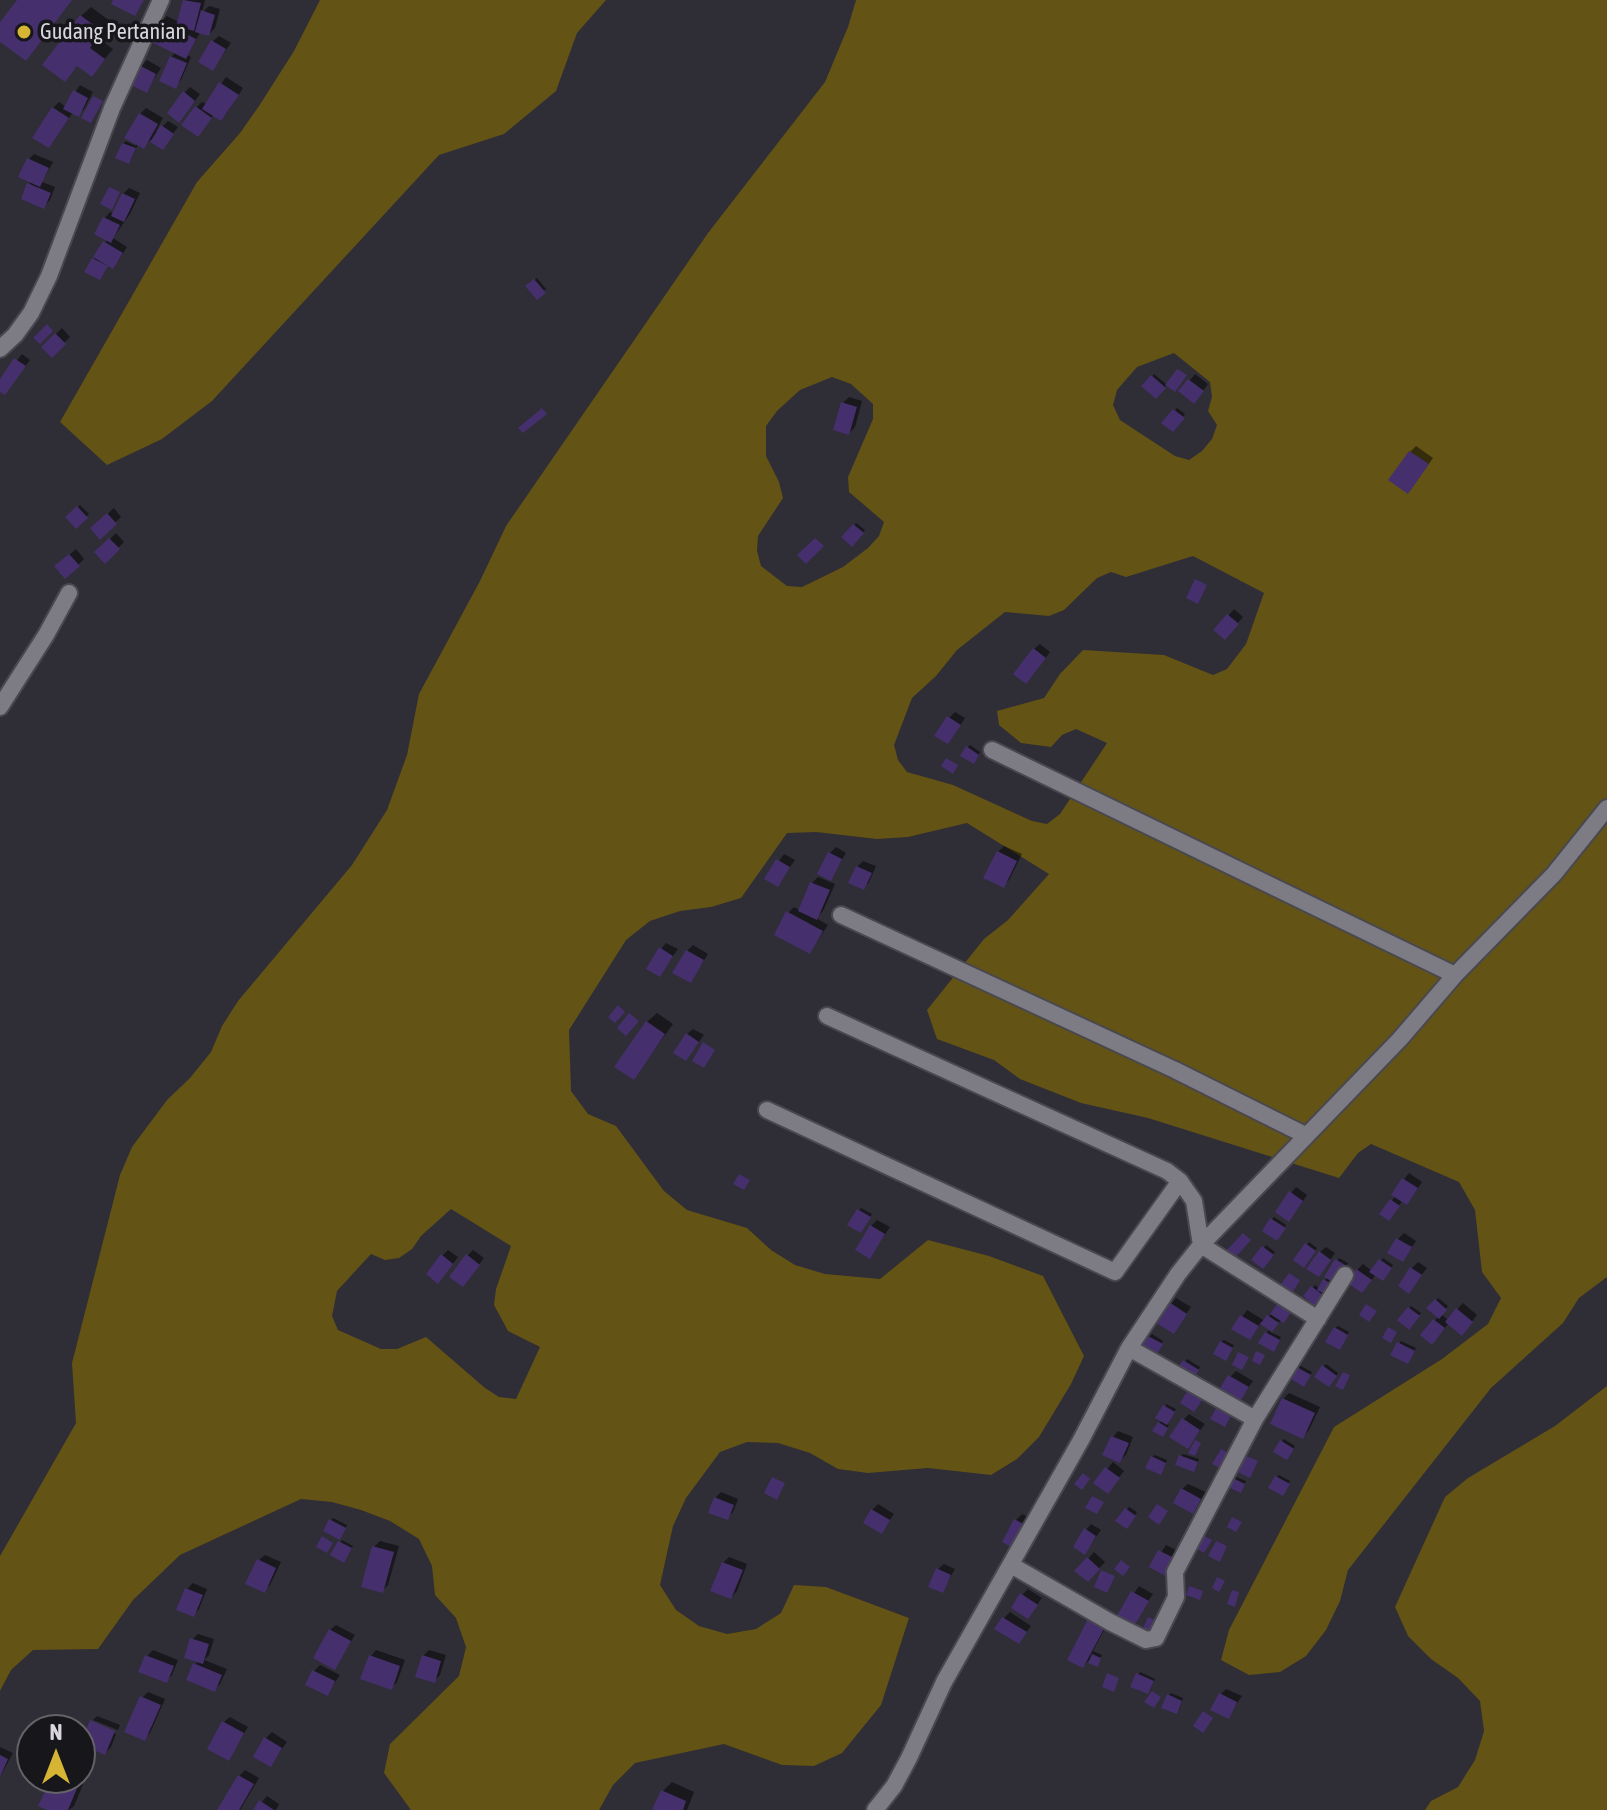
<!DOCTYPE html>
<style>
body{margin:0}
#map{position:relative;width:1607px;height:1810px;overflow:hidden;background:#2f2d36;font-family:"Asap Condensed",sans-serif}
canvas{display:block}
.north{position:absolute;left:16px;top:1714px;width:80px;height:80px;box-sizing:border-box;background:#17161a;border:2px solid #656368;border-radius:50%;rotate:0deg;font-size:22px;font-weight:700;line-height:32px;text-align:center;color:#d9d7dd}
.north::after{content:'';display:block;margin:auto;width:28px;height:36px;background:#d6b534;clip-path:polygon(50% 0,100% 100%,50% 72%,0 100%)}
</style>
<div id="map">
<canvas width="1607" height="1810"></canvas>
<div class="north">N</div>
</div>
<script>
const context = document.querySelector('canvas').getContext('2d');
context.lineJoin = 'round';
function fillPath(path, color) { context.fillStyle = color; context.fill(path, 'evenodd'); }
const toPath = rows => new Path2D(rows.map(r => 'M' + r).join(''));
function trace(path, color, width, dash) { context.strokeStyle = color; context.lineWidth = width; context.lineCap = dash ? 'butt' : 'round'; context.setLineDash(dash || []); context.stroke(path); }
function drawText(font, color, halo, rows, align = 'center') {
  context.font = font + ' "Asap Condensed",sans-serif'; context.lineWidth = 7; context.setLineDash([]); context.textBaseline = 'middle'; context.strokeStyle = halo; context.fillStyle = color; for (const [text, x, y, turn = 0] of rows) {
    context.save(); context.translate(x, y); context.rotate((+turn || 0) * Math.PI / 180); context.textAlign = isNaN(turn) ? turn : align; if (halo) context.strokeText(text, 0, 0); context.fillText(text, 0, 0); context.restore();
  }
}
const forest = toPath([
 [320,0,606,0,577,33,556,91,504,134,439,155,212,401,162,439,107,465,60,422,197,182,240,133,259,106,294,51],
 [856,0,1607,0,1607,1277,1579,1298,1563,1323,1491,1388,1348,1570,1340,1601,1326,1630,1306,1656,1280,1672,1249,1675,1221,1660,1229,1630,1334,1427,1442,1359,1488,1324,1501,1298,1482,1272,1475,1210,1459,1182,1371,1144,1358,1153,1339,1178,1148,1118,1081,1103,1020,1079,994,1060,937,1039,927,1010,984,939,1008,920,1049,874,967,823,908,837,877,839,816,832,787,833,741,898,711,907,680,911,650,921,626,940,569,1030,571,1091,588,1114,616,1126,664,1191,687,1210,747,1228,771,1250,795,1265,825,1274,880,1279,928,1240,989,1256,1043,1276,1084,1356,1071,1384,1039,1437,1017,1459,991,1475,928,1468,868,1473,838,1469,810,1453,778,1443,747,1442,720,1452,686,1498,673,1526,660,1585,676,1610,699,1626,727,1634,756,1629,781,1613,794,1585,826,1587,909,1618,881,1705,842,1753,814,1766,782,1765,724,1744,635,1763,613,1785,599,1810,411,1810,384,1773,390,1744,459,1676,466,1647,456,1618,435,1595,432,1566,419,1539,390,1521,361,1510,332,1502,301,1499,180,1555,133,1600,98,1649,33,1650,11,1670,0,1691,0,1556,76,1423,72,1363,120,1175,132,1147,167,1100,190,1078,211,1052,222,1026,238,1001,352,865,387,810,407,755,419,694,480,581,506,526,708,233,825,82,848,27],
 [1174,353,1210,382,1212,397,1208,411,1217,425,1212,439,1202,451,1189,460,1175,456,1120,420,1113,405,1117,390,1137,367],
 [832,377,851,384,873,404,873,419,848,477,849,492,884,522,879,536,868,548,843,567,802,587,787,586,761,566,757,551,758,536,783,498,779,482,766,456,766,426,777,411,800,390],
 [1193,556,1264,593,1246,644,1227,669,1213,675,1164,655,1083,650,1060,674,1044,698,997,711,999,725,1021,743,1051,747,1062,735,1076,729,1107,743,1060,814,1047,824,1032,821,953,785,907,772,898,760,894,745,912,698,936,676,957,650,1005,612,1049,616,1064,610,1097,578,1111,572,1126,577],
 [451,1209,511,1246,496,1289,494,1305,508,1331,540,1347,516,1399,499,1397,485,1388,426,1337,397,1349,381,1349,338,1330,332,1316,337,1291,371,1254,385,1260,399,1258,412,1249,421,1236],
 [1607,1386,1607,1810,1425,1810,1431,1801,1458,1787,1475,1760,1484,1731,1480,1701,1458,1678,1431,1659,1408,1636,1395,1607,1445,1497,1468,1478,1555,1426]
]);
const shadow = toPath([
 [185,0,205,0,202,13,209,6,220,9,215,28,209,34,201,31,187,55,191,57,181,80,175,86,171,57,176,52,161,22,167,16,179,22],
 [91,7,110,21,98,38,113,49,92,74,78,65,65,79,81,16],
 [219,36,231,43,213,68,213,41],
 [147,60,161,68,146,91,141,66],
 [226,77,243,88,227,113,221,119,214,114,204,128,197,107,202,102,207,104],
 [80,85,93,92,84,109,78,115,73,112,54,140,53,108,59,102,66,107],
 [190,87,200,94,185,114,184,93],
 [146,108,163,118,155,133,168,121,178,127,162,148,150,140,143,147,138,144,131,160,123,144,126,141,136,146,140,114],
 [34,154,53,162,42,182,55,187,50,200,44,206,29,184,32,181,28,160],
 [129,188,140,193,130,214,113,238,127,247,119,260,113,266,109,263,102,276,94,259,108,239,105,218,110,212,114,214,123,194],
 [537,278,546,289,537,297,528,286],
 [62,328,70,337,52,355,43,347],
 [22,354,30,360,5,393,0,389,0,382],
 [1154,374,1167,385,1156,396,1144,386],
 [1195,374,1208,384,1200,395,1181,391],
 [849,397,862,401,855,427,849,433,843,403],
 [1177,408,1185,414,1173,430,1164,423],
 [1416,446,1433,458,1413,486,1410,452],
 [80,505,89,514,76,526,68,517],
 [114,508,121,517,100,537,92,528],
 [856,523,865,530,852,544,844,537],
 [116,533,124,542,105,561,97,552],
 [76,549,84,559,78,565,62,561],
 [1234,609,1243,617,1230,632,1216,630],
 [1040,644,1050,652,1032,676,1034,649],
 [955,712,965,718,953,736,949,718],
 [970,745,980,752,976,759,967,748],
 [1004,846,1022,854,1009,880,1003,886,998,852],
 [836,847,846,853,830,878,830,853],
 [784,854,795,860,778,884,767,878],
 [863,861,876,866,869,882,864,888,857,867],
 [818,877,835,884,823,911,816,918,828,925,810,952,788,913,794,907,800,910,812,883],
 [666,943,678,949,660,975,661,949],
 [693,945,708,954,691,981,687,951],
 [657,1013,673,1024,634,1078,647,1022],
 [693,1029,704,1035,686,1059,687,1034],
 [1409,1173,1422,1182,1412,1197,1406,1203,1403,1200,1391,1216,1392,1200,1396,1196,1393,1194],
 [1296,1187,1307,1195,1295,1213,1291,1193],
 [861,1208,872,1214,863,1229,850,1225],
 [1274,1217,1286,1225,1279,1236,1272,1219],
 [877,1220,890,1227,870,1256,871,1226],
 [1404,1233,1416,1241,1403,1260,1398,1239],
 [1309,1242,1317,1248,1306,1263,1296,1259],
 [1266,1245,1275,1252,1263,1266,1254,1260],
 [1326,1247,1335,1253,1324,1269,1320,1252],
 [448,1250,458,1257,444,1275,442,1256],
 [473,1250,484,1258,468,1279,467,1256],
 [1339,1258,1348,1263,1338,1279,1316,1304,1306,1296,1315,1285,1320,1289],
 [1383,1258,1393,1265,1385,1276,1376,1274,1368,1285,1357,1270,1363,1264,1372,1271],
 [1418,1262,1427,1268,1409,1291,1412,1268],
 [1176,1298,1191,1307,1173,1332,1171,1304],
 [1438,1298,1448,1306,1441,1314,1448,1320,1463,1303,1477,1315,1468,1327,1449,1323,1438,1336,1423,1334,1439,1316,1429,1308],
 [1281,1303,1291,1309,1270,1332,1281,1337,1276,1347,1266,1333,1271,1329,1261,1322,1255,1332,1234,1328,1247,1310,1265,1321],
 [1411,1306,1421,1313,1409,1327,1400,1320],
 [1338,1326,1349,1332,1342,1345,1335,1328],
 [1152,1334,1163,1341,1157,1353,1149,1337],
 [1224,1340,1234,1345,1228,1356,1221,1342],
 [1401,1341,1416,1348,1410,1359,1399,1344],
 [1187,1359,1200,1367,1194,1376,1179,1370],
 [1326,1364,1338,1373,1331,1383,1323,1367],
 [1299,1365,1312,1372,1306,1382,1297,1367],
 [1236,1371,1253,1381,1238,1403,1230,1377],
 [1289,1393,1320,1407,1309,1430,1303,1436,1283,1399],
 [1166,1404,1176,1409,1166,1423,1169,1425,1165,1432,1159,1423,1163,1420],
 [1189,1414,1205,1424,1188,1446,1183,1420],
 [1118,1431,1133,1437,1126,1455,1120,1460,1113,1437],
 [1284,1439,1295,1446,1289,1455,1281,1442],
 [1183,1454,1199,1459,1196,1467,1181,1456],
 [1155,1455,1167,1460,1163,1470,1152,1457],
 [1113,1462,1124,1471,1113,1485,1096,1483],
 [1279,1475,1290,1481,1285,1491,1277,1477],
 [1234,1476,1246,1481,1242,1488,1232,1478],
 [1188,1484,1206,1492,1193,1511,1182,1489],
 [721,1492,738,1499,733,1512,727,1518,715,1498],
 [878,1504,894,1514,882,1531,872,1510],
 [1129,1507,1137,1512,1129,1524,1118,1521],
 [1022,1514,1035,1521,1005,1541,1016,1520],
 [333,1518,347,1525,342,1535,330,1521],
 [1091,1524,1101,1530,1085,1552,1086,1530],
 [342,1540,353,1546,346,1558,333,1554],
 [380,1541,399,1546,388,1585,382,1591,374,1547],
 [1166,1545,1182,1553,1174,1569,1152,1567],
 [1094,1552,1105,1562,1088,1580,1077,1571],
 [265,1555,281,1562,270,1585,265,1590,259,1560],
 [729,1557,747,1564,737,1591,731,1597,723,1563],
 [944,1564,955,1569,942,1591,938,1569],
 [193,1583,207,1589,199,1609,194,1615,187,1589],
 [1139,1586,1153,1594,1133,1623,1119,1615],
 [1028,1589,1042,1598,1028,1617,1022,1595],
 [1010,1612,1031,1626,1019,1642,1004,1618],
 [1110,1619,1093,1651,1102,1655,1097,1665,1088,1661,1083,1666,1070,1659],
 [336,1625,355,1635,334,1668,330,1630],
 [198,1634,214,1639,209,1655,204,1660,227,1669,220,1684,214,1690,188,1679,198,1660,192,1640],
 [153,1650,178,1660,172,1675,166,1681,147,1656],
 [376,1650,405,1660,397,1682,391,1688,371,1656],
 [429,1650,446,1655,440,1675,434,1681,423,1656],
 [320,1665,340,1675,327,1694,314,1671],
 [1140,1672,1155,1679,1150,1690,1138,1675],
 [1226,1689,1242,1696,1228,1716,1220,1695],
 [148,1692,165,1699,150,1733,144,1739,142,1698],
 [1171,1693,1183,1698,1179,1710,1169,1695],
 [97,1716,120,1725,118,1730,93,1720],
 [230,1717,248,1727,228,1758,224,1722],
 [66,1721,87,1730,91,1723,116,1734,111,1747,105,1753,80,1742,80,1730,59,1730],
 [272,1732,287,1742,270,1765,266,1738],
 [0,1747,13,1753,0,1777],
 [80,1760,91,1765,74,1806,69,1810,52,1810,53,1778,80,1778],
 [245,1770,259,1778,240,1810,222,1810,239,1776],
 [672,1782,694,1792,687,1810,654,1810,662,1792],
 [267,1796,279,1804,276,1810,255,1810]
]);
const building = toPath([
 [17,0,72,0,26,61,0,42,0,22],
 [113,0,144,0,135,16,111,4],
 [183,0,201,3,194,31,176,26],
 [201,10,215,15,209,36,195,32],
 [80,15,103,32,90,48,105,59,92,77,77,66,65,82,42,65],
 [160,21,196,39,186,59,149,41],
 [211,40,226,49,213,71,198,62],
 [170,56,187,63,176,89,159,81],
 [139,65,156,74,147,93,129,84],
 [219,82,239,95,221,121,202,109],
 [73,90,88,98,79,117,63,109],
 [183,91,195,101,179,123,167,113],
 [93,96,103,101,91,123,81,118],
 [195,106,212,118,198,137,181,125],
 [52,107,69,118,49,148,32,138],
 [139,113,158,124,144,149,124,138],
 [161,125,174,134,163,150,150,142],
 [122,143,136,148,129,164,115,158],
 [27,158,49,168,40,187,18,177],
 [27,183,51,193,44,209,21,199],
 [109,187,120,192,112,210,100,204],
 [122,193,135,199,124,222,111,216],
 [103,217,120,225,111,243,94,234],
 [103,241,123,253,113,269,93,257],
 [92,258,108,266,100,280,84,272],
 [534,279,546,293,537,300,525,286],
 [47,324,53,331,40,344,33,338],
 [55,333,66,344,52,358,41,347],
 [14,358,26,366,5,395,0,392,0,379],
 [1177,369,1187,375,1175,392,1165,385],
 [1151,375,1166,388,1156,399,1141,386],
 [1188,379,1204,391,1194,404,1178,391],
 [841,402,857,407,849,435,833,430],
 [542,408,547,414,523,433,518,428],
 [1173,409,1185,418,1173,432,1161,423],
 [1409,451,1429,464,1408,494,1388,480],
 [77,506,88,518,76,529,65,517],
 [107,513,117,524,100,540,90,528],
 [853,524,864,533,852,547,841,537],
 [109,538,120,549,105,564,94,552],
 [815,538,824,546,806,564,797,555],
 [69,554,80,566,65,579,54,566],
 [1195,579,1207,585,1198,604,1186,598],
 [1227,614,1239,624,1225,640,1213,630],
 [1033,648,1046,658,1026,684,1013,674],
 [947,716,961,725,948,744,934,736],
 [966,746,979,755,974,764,960,756],
 [946,758,958,765,953,774,941,766],
 [997,851,1017,861,1004,888,983,878],
 [828,852,842,859,831,881,817,874],
 [776,859,790,867,778,887,764,879],
 [856,866,872,873,864,890,848,883],
 [810,882,830,890,817,920,798,911],
 [786,911,823,931,810,954,774,935],
 [659,947,673,956,660,977,646,969],
 [686,950,704,960,691,983,672,973],
 [618,1005,625,1012,615,1023,608,1017],
 [629,1013,639,1021,626,1036,617,1028],
 [646,1021,665,1034,634,1080,614,1067],
 [686,1033,699,1042,686,1061,673,1053],
 [703,1042,715,1050,704,1068,692,1061],
 [739,1174,750,1180,744,1190,733,1184],
 [1402,1178,1418,1188,1407,1205,1391,1195],
 [1289,1191,1303,1201,1289,1222,1275,1212],
 [1390,1199,1400,1206,1389,1221,1379,1214],
 [857,1209,871,1217,861,1233,847,1225],
 [1270,1218,1286,1228,1277,1241,1262,1231],
 [870,1225,885,1234,870,1259,855,1250],
 [1243,1233,1251,1240,1235,1258,1226,1251],
 [1396,1238,1412,1247,1403,1262,1387,1253],
 [1305,1243,1316,1251,1304,1268,1293,1260],
 [1262,1246,1274,1255,1263,1269,1251,1260],
 [1319,1251,1331,1260,1319,1277,1306,1269],
 [441,1254,453,1264,438,1284,426,1274],
 [466,1254,480,1265,463,1287,449,1277],
 [1335,1259,1347,1266,1336,1284,1324,1277],
 [1379,1259,1392,1268,1383,1281,1369,1272],
 [1410,1267,1422,1275,1409,1294,1398,1286],
 [1356,1269,1372,1280,1362,1293,1346,1282],
 [1289,1273,1300,1280,1291,1295,1279,1287],
 [1323,1279,1335,1286,1328,1296,1317,1290],
 [1311,1286,1324,1296,1316,1307,1303,1296],
 [1435,1299,1447,1310,1439,1319,1426,1308],
 [1169,1302,1187,1314,1174,1334,1156,1323],
 [1277,1304,1291,1312,1284,1323,1270,1314],
 [1366,1304,1377,1311,1369,1322,1359,1315],
 [1408,1307,1420,1316,1409,1330,1397,1320],
 [1456,1308,1473,1322,1462,1336,1445,1322],
 [1240,1315,1259,1326,1250,1340,1231,1329],
 [1267,1315,1279,1323,1272,1332,1260,1324],
 [1433,1319,1445,1328,1432,1345,1420,1335],
 [1334,1327,1348,1335,1340,1350,1325,1342],
 [1388,1327,1397,1332,1391,1343,1382,1338],
 [1265,1332,1280,1340,1274,1352,1258,1343],
 [1148,1336,1163,1344,1155,1358,1140,1349],
 [1220,1341,1233,1348,1226,1361,1213,1354],
 [1397,1342,1415,1351,1408,1364,1390,1355],
 [1256,1351,1265,1355,1260,1365,1252,1361],
 [1238,1352,1249,1357,1242,1370,1232,1365],
 [1183,1360,1199,1370,1192,1381,1176,1371],
 [1322,1365,1337,1376,1329,1387,1314,1377],
 [1295,1366,1311,1375,1304,1387,1288,1377],
 [1343,1372,1350,1375,1343,1390,1335,1386],
 [1228,1375,1249,1387,1238,1405,1217,1393],
 [1188,1390,1203,1399,1194,1412,1180,1403],
 [1282,1398,1315,1413,1303,1439,1270,1424],
 [1163,1405,1175,1412,1167,1425,1155,1418],
 [1216,1408,1231,1416,1225,1427,1210,1419],
 [1182,1418,1200,1430,1188,1449,1169,1437],
 [1158,1422,1168,1428,1163,1437,1152,1431],
 [1111,1436,1129,1443,1120,1463,1102,1455],
 [1195,1440,1201,1443,1195,1456,1188,1453],
 [1280,1440,1294,1449,1287,1460,1273,1452],
 [1221,1449,1233,1456,1225,1471,1212,1464],
 [1179,1455,1198,1462,1194,1472,1175,1465],
 [1151,1456,1166,1463,1161,1475,1145,1468],
 [1246,1456,1258,1461,1250,1478,1238,1472],
 [1105,1467,1120,1478,1108,1494,1093,1483],
 [1083,1473,1090,1479,1082,1490,1074,1484],
 [1275,1476,1290,1484,1283,1496,1268,1488],
 [772,1477,785,1483,777,1500,764,1493],
 [1231,1477,1245,1484,1241,1493,1226,1486],
 [1181,1488,1201,1499,1193,1514,1173,1503],
 [1092,1496,1104,1502,1097,1514,1085,1508],
 [714,1497,734,1505,728,1520,708,1513],
 [1157,1504,1168,1511,1159,1525,1148,1517],
 [1125,1508,1136,1516,1127,1529,1115,1521],
 [871,1509,890,1520,882,1534,863,1523],
 [1232,1517,1242,1522,1236,1532,1227,1527],
 [329,1519,346,1528,340,1540,323,1531],
 [1014,1519,1031,1528,1018,1551,1002,1542],
 [1084,1528,1096,1536,1085,1555,1073,1547],
 [1201,1534,1212,1540,1204,1553,1194,1547],
 [322,1536,333,1543,327,1553,316,1547],
 [338,1541,352,1548,344,1563,330,1555],
 [1216,1541,1227,1546,1220,1562,1208,1556],
 [372,1546,394,1552,383,1593,361,1587],
 [1158,1550,1178,1560,1169,1578,1149,1567],
 [1087,1557,1100,1569,1088,1582,1074,1571],
 [257,1559,276,1568,265,1593,245,1584],
 [1121,1560,1130,1567,1123,1576,1114,1569],
 [722,1562,743,1570,731,1599,710,1591],
 [936,1568,951,1575,943,1593,928,1587],
 [1101,1570,1115,1576,1107,1593,1094,1587],
 [1217,1577,1225,1581,1219,1592,1212,1588],
 [1189,1586,1203,1591,1200,1600,1186,1595],
 [185,1588,203,1595,194,1617,176,1610],
 [1232,1590,1239,1592,1235,1607,1227,1604],
 [1131,1591,1149,1601,1134,1626,1117,1616],
 [1020,1593,1038,1605,1028,1619,1011,1608],
 [1002,1617,1027,1632,1019,1644,994,1629],
 [1089,1617,1106,1625,1083,1668,1067,1660],
 [1148,1617,1162,1623,1156,1637,1142,1631],
 [329,1629,351,1641,335,1670,313,1658],
 [190,1638,209,1644,203,1664,184,1658],
 [1092,1654,1101,1658,1098,1667,1088,1663],
 [145,1655,174,1666,167,1683,138,1672],
 [369,1655,400,1666,392,1690,360,1679],
 [422,1655,441,1661,435,1683,415,1677],
 [193,1663,222,1675,215,1692,186,1680],
 [312,1670,335,1681,328,1696,305,1685],
 [1107,1673,1119,1678,1114,1692,1102,1687],
 [1136,1673,1154,1681,1148,1694,1130,1687],
 [1152,1691,1161,1697,1154,1708,1144,1702],
 [1219,1693,1237,1702,1229,1719,1210,1710],
 [1167,1694,1182,1701,1177,1714,1161,1708],
 [140,1696,161,1705,145,1741,124,1732],
 [1203,1711,1213,1718,1203,1733,1193,1726],
 [90,1720,115,1731,105,1755,80,1744],
 [222,1721,244,1733,229,1761,207,1749],
 [264,1737,282,1748,271,1767,253,1757],
 [0,1755,8,1759,0,1777],
 [80,1773,83,1774,68,1810,47,1810,38,1806,51,1778,80,1778],
 [238,1775,254,1784,239,1810,217,1810],
 [661,1790,686,1801,683,1810,652,1810],
 [259,1800,274,1810,253,1810]
]);
const street = toPath([
 [0,349,15,335,31,313,49,276,112,108,161,0],
 [0,707,46,635,69,593],
 [992,750,1455,975],
 [841,915,1175,1070,1305,1135],
 [827,1016,1167,1171,1180,1181,1194,1201,1201,1245,1318,1319],
 [767,1110,1115,1272,1180,1181],
 [1129,1348,1255,1419],
 [1011,1565,1110,1622,1146,1640,1156,1638,1176,1597,1175,1572,1255,1419,1345,1275],
 [875,1810,894,1786,909,1758,944,1682,1081,1440,1129,1348,1178,1274,1201,1245,1400,1039,1455,975,1554,874,1607,808]
]);
const markers = [
 [24,32,8,"#d6b534"]
];
const poiNames = [
 ["Gudang Pertanian",40,32]
];
fillPath(forest, '#635315');
fillPath(shadow, '#0007');
fillPath(building, '#45306d');
trace(street, '#49484f', 20);
trace(street, '#7d7b84', 16);
for (const [x, y, r, color] of markers) { const dot = new Path2D(); dot.arc(x, y, r, 0, 2 * Math.PI); context.fillStyle = color; context.fill(dot); trace(dot, '#17161a', 3); }
drawText('22px', '#d9d7dd', '#17161a', poiNames, 'left');
</script>
